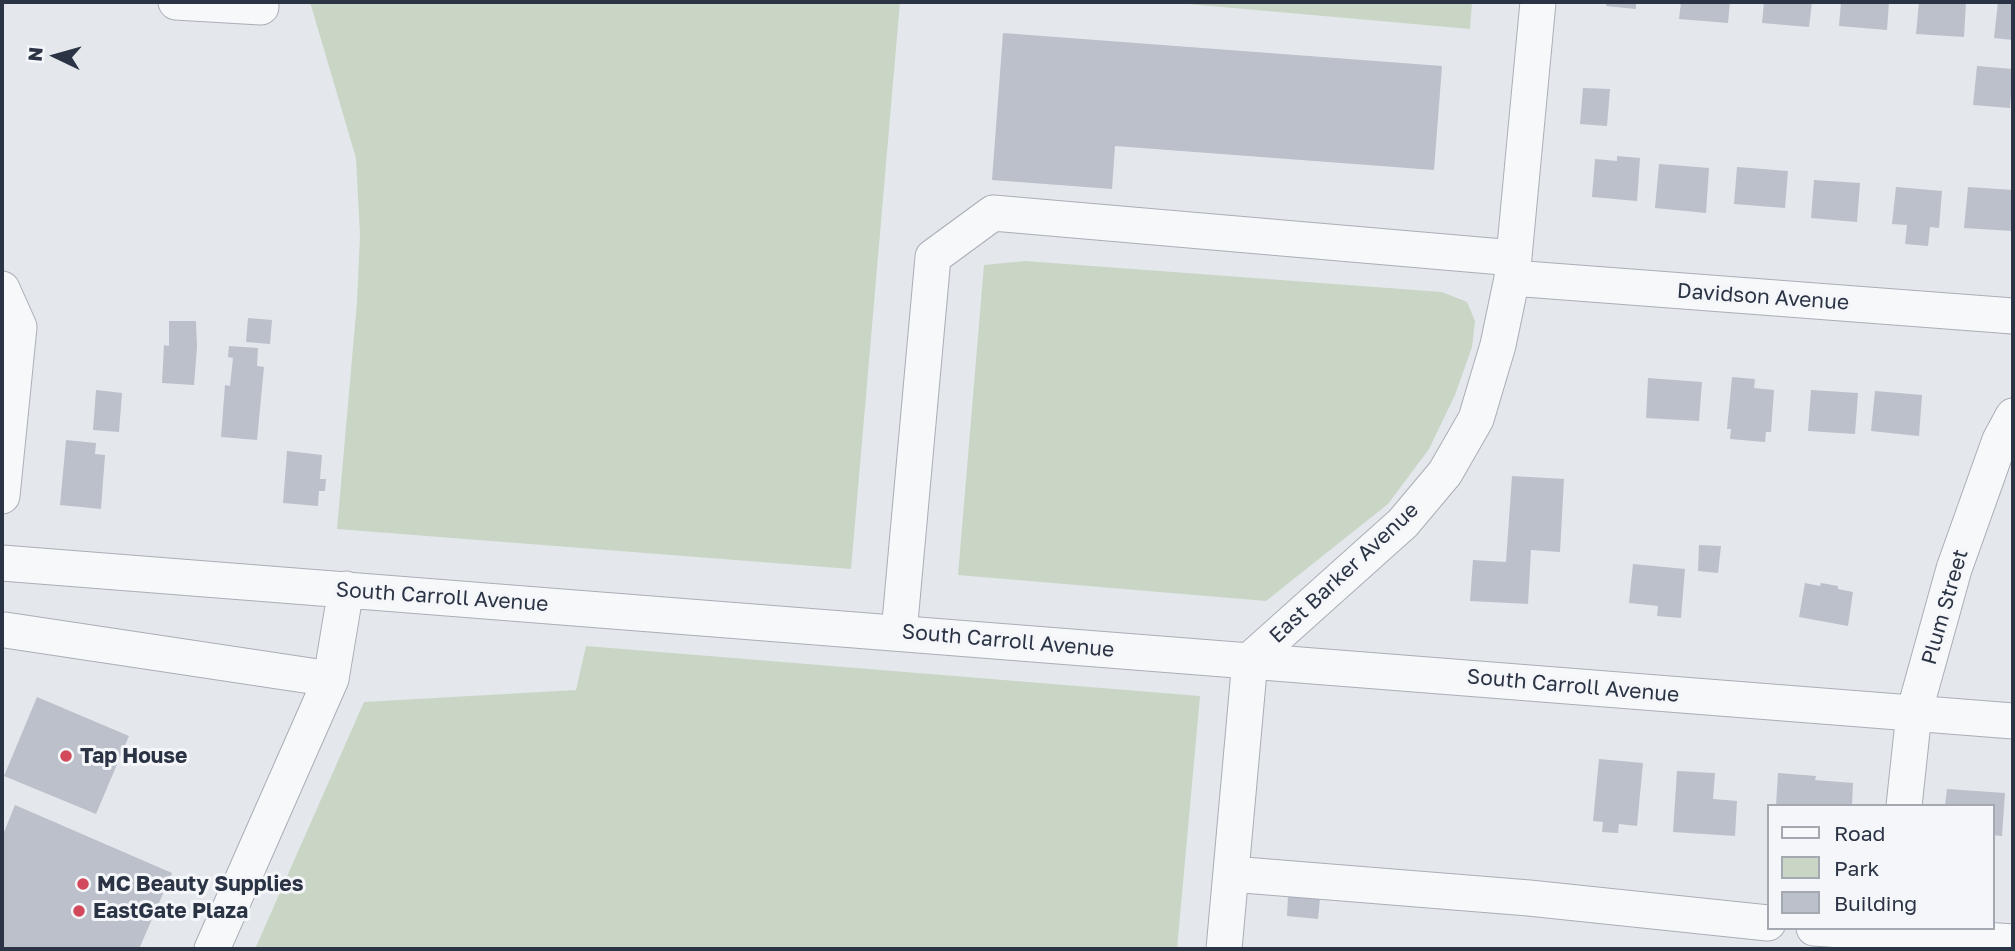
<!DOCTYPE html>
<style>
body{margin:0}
#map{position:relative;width:2015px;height:951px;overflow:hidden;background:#e4e7ec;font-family:"Golos Text",sans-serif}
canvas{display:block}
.frame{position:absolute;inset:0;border:4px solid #2b3445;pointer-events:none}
.legend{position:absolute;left:1767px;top:804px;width:228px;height:126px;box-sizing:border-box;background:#f4f6f9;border:2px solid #a4a8b1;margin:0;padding:9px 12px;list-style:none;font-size:21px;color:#2b3445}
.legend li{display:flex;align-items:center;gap:14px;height:35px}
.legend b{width:35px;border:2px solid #a4a8b1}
.north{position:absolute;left:21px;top:21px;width:70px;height:70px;-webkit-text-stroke:5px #f4f6f9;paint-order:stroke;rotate:275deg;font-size:19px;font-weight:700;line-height:28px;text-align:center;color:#2b3445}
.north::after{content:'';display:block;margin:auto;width:24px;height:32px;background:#2b3445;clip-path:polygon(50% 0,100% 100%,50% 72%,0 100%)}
</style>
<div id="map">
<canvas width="2015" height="951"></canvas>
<div class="frame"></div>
<ul class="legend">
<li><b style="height:9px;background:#f7f8fa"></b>Road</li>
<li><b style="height:19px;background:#c9d6c5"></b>Park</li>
<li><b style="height:19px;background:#bbc0ca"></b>Building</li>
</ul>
<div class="north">N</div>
</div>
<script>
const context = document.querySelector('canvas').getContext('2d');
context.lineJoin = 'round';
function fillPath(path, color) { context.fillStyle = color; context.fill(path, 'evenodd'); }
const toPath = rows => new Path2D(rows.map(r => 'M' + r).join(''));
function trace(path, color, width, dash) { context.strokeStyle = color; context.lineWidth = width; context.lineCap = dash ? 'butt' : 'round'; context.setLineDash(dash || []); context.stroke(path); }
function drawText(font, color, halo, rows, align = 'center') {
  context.font = font + ' "Golos Text",sans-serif'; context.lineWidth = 6; context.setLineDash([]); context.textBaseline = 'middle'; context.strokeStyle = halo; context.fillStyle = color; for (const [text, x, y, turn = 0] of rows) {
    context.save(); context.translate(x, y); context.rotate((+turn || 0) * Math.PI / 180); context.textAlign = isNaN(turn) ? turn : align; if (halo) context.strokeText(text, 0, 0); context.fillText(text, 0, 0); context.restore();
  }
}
const green = toPath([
 [310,2,900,2,851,569,337,529,357,302,360,235,356,158],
 [1188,2,1472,2,1470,29,1188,4],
 [1025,261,1442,292,1467,302,1475,321,1472,347,1455,395,1429,449,1388,504,1266,601,958,575,984,265],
 [586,646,1200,696,1177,949,255,949,364,702,576,690]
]);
const building = toPath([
 [1607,2,1636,2,1636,9,1606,6],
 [1681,2,1730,2,1728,23,1679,19],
 [1764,2,1812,2,1809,27,1762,23],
 [1841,2,1889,2,1887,30,1839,26],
 [1919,2,1966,2,1964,37,1916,34],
 [1998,2,2013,2,2013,40,1994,38],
 [1003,33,1442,66,1434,170,1115,146,1112,189,992,180],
 [1977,66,2013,69,2010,108,1973,105],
 [1583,88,1610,89,1607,126,1580,124],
 [1617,156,1640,158,1637,201,1592,197,1595,159,1617,161],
 [1659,164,1709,168,1706,213,1655,208],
 [1737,167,1788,171,1785,208,1734,204],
 [1814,180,1860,183,1857,222,1811,218],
 [1896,187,1942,191,1939,228,1930,227,1928,246,1905,244,1907,225,1892,224],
 [1968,187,2013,190,2012,231,1964,228],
 [248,318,272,320,270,344,246,342],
 [169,321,196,321,197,347,194,385,162,383,164,345,169,346],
 [229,346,258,348,257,366,264,367,257,440,221,437,225,385,230,386,233,358,228,357],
 [1732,377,1755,379,1754,388,1774,390,1771,432,1766,432,1765,442,1730,439,1731,429,1727,429],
 [1648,378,1702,382,1699,421,1646,418],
 [96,390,122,393,119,432,93,430],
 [1811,390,1858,393,1855,434,1808,431],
 [1875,391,1922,395,1919,436,1871,431],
 [66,440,96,443,95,454,105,455,101,509,60,505],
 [287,451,322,455,320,479,326,479,325,491,319,491,318,506,283,503],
 [1512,476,1564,479,1560,552,1531,550,1528,604,1470,601,1473,560,1506,562],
 [1699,545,1721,546,1718,573,1698,571],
 [1633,564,1685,569,1681,618,1657,616,1658,606,1629,603],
 [1805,583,1820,586,1821,583,1838,586,1838,589,1853,592,1848,626,1799,617],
 [37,697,129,736,96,814,4,776],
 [1599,759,1643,763,1637,826,1619,824,1618,833,1602,832,1603,822,1593,821],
 [1677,771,1715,773,1713,799,1737,801,1735,836,1673,832],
 [1778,773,1816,776,1815,780,1853,783,1852,806,1776,806],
 [1947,789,2005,793,2002,836,1992,835,1992,806,1945,806],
 [15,805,172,873,139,949,2,949,2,837],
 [1288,896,1320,899,1318,919,1287,916]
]);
const minor = toPath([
 [176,2,261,7],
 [1512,278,2013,316],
 [2,289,19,327,2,496],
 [2,563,2013,721],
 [5,630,331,679],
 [899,633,933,257,993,213,1514,258],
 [1904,806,1914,713,1954,569,2000,440,2013,416],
 [1231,874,1529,898,1768,923],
 [1814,928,2013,942],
 [212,949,331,679,346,589],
 [1224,949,1250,660,1403,523,1445,473,1476,419,1498,345,1512,278,1538,2]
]);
const markers = [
 [66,756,7,"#d1495b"],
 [83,884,7,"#d1495b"],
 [79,911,7,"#d1495b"]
];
const streetNames = [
 ["Davidson Avenue",1763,297,4],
 ["East Barker Avenue",1344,573,-43],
 ["South Carroll Avenue",442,597,4],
 ["Plum Street",1945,607,-74],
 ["South Carroll Avenue",1008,641,5],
 ["South Carroll Avenue",1573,686,5]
];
const poiNames = [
 ["Tap House",80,756],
 ["MC Beauty Supplies",97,884],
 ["EastGate Plaza",93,911]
];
fillPath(green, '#c9d6c5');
fillPath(building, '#bbc0ca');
trace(minor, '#a9aeb7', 37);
trace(minor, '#f7f8fa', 35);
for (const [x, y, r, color] of markers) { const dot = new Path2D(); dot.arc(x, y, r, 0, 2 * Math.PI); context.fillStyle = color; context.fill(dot); trace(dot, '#f4f6f9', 2.5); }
drawText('21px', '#2b3445', '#f4f6f9', streetNames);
drawText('bold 21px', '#2b3445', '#f4f6f9', poiNames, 'left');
</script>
